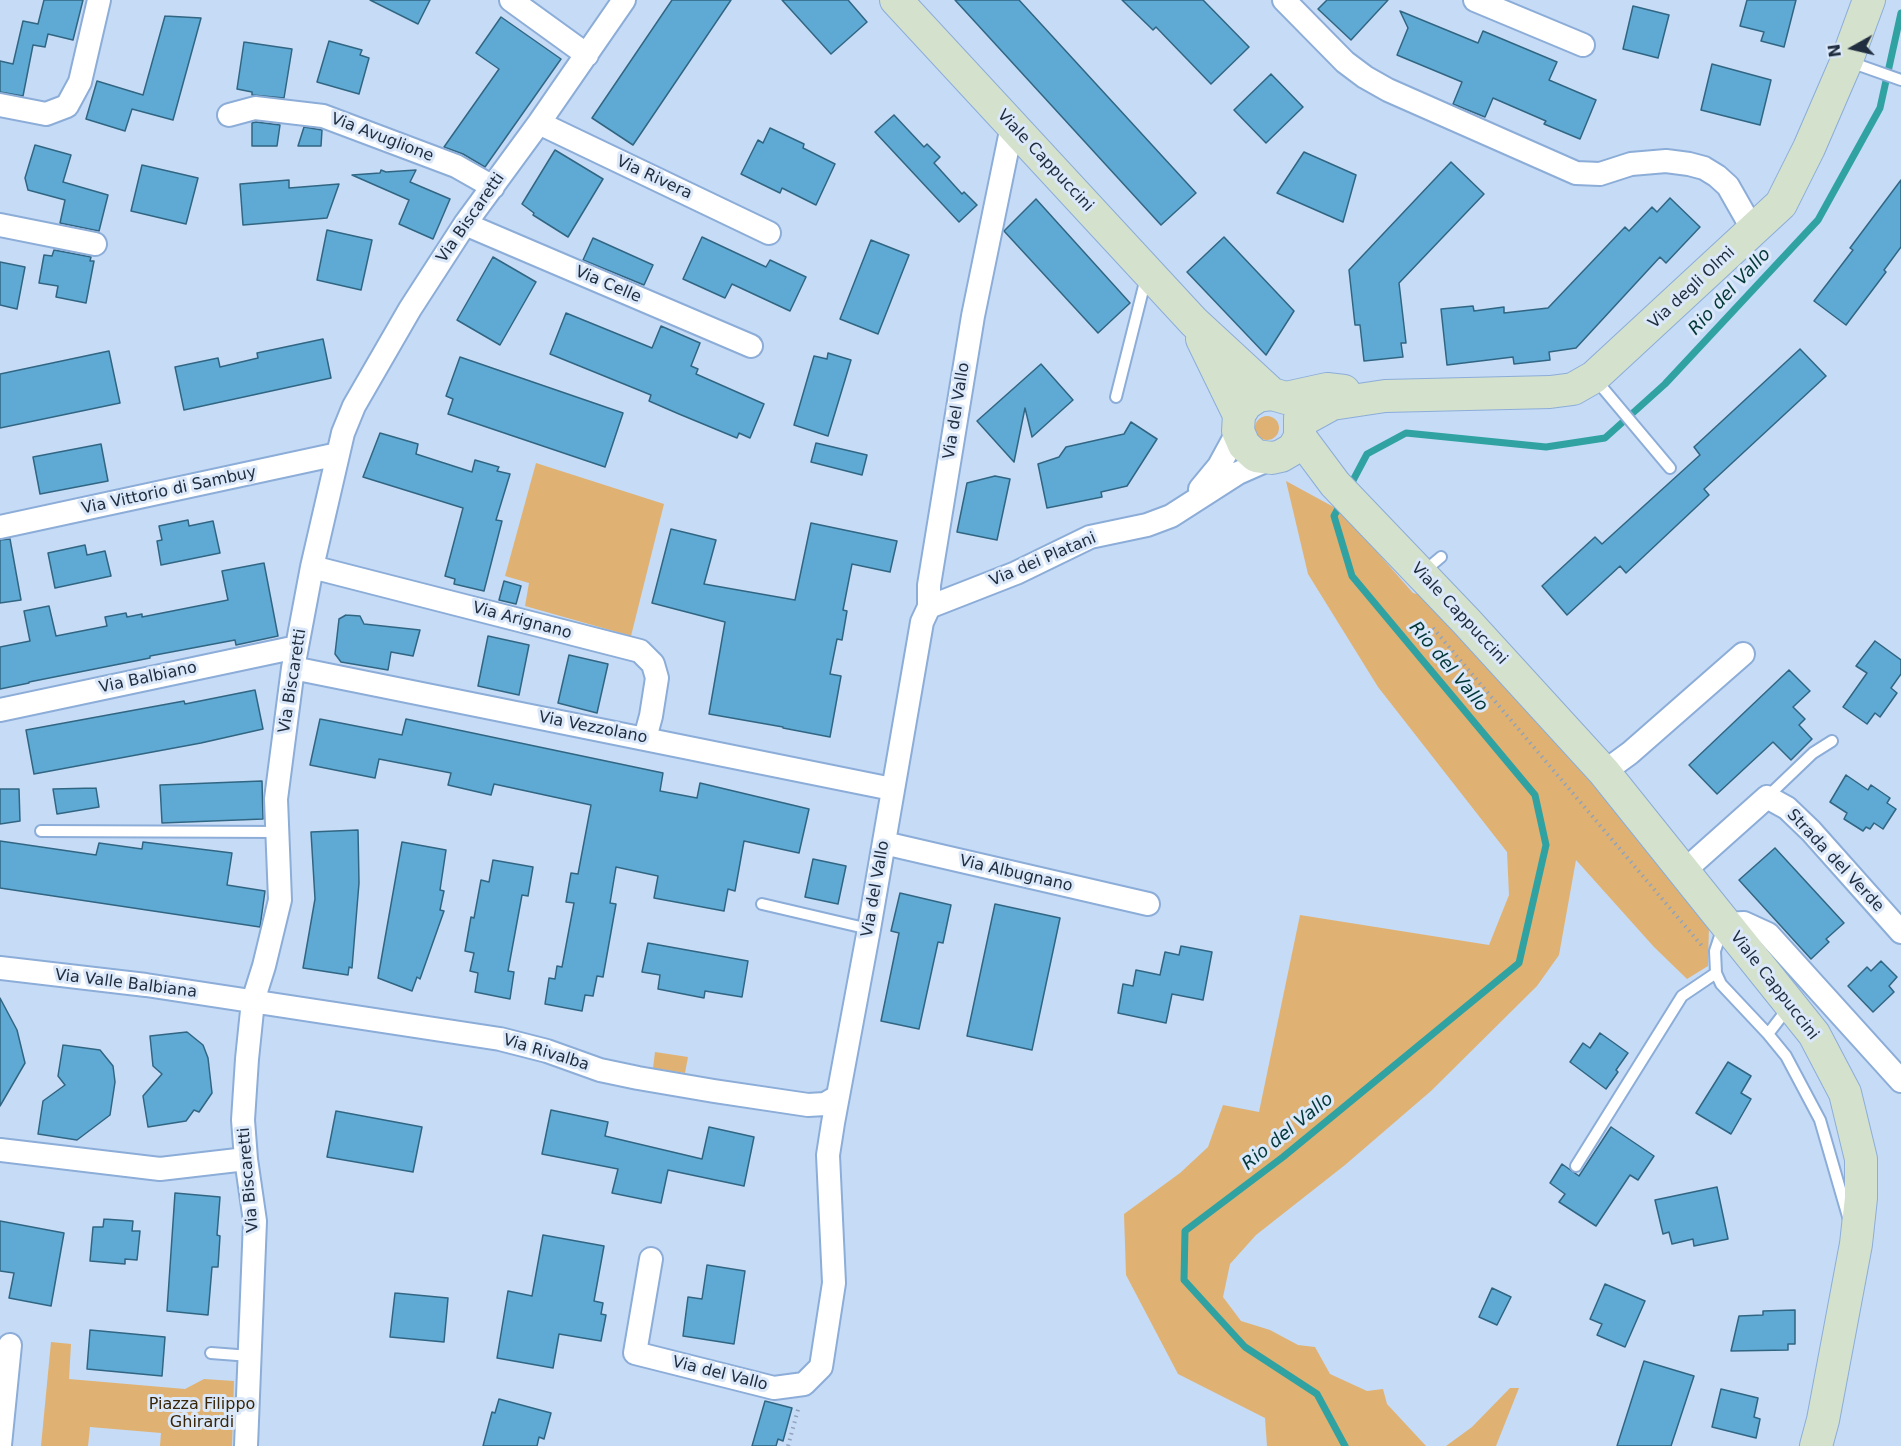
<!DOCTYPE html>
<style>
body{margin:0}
#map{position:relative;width:1901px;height:1446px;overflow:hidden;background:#c6dbf6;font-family:"DejaVu Sans",sans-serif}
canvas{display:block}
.north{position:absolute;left:1823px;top:18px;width:60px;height:60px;-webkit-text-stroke:4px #dae8fa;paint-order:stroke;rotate:262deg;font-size:16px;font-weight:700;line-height:24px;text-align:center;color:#212e40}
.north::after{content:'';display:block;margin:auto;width:21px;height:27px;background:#212e40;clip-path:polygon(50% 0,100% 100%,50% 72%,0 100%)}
</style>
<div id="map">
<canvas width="1901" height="1446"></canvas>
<div class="north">N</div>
</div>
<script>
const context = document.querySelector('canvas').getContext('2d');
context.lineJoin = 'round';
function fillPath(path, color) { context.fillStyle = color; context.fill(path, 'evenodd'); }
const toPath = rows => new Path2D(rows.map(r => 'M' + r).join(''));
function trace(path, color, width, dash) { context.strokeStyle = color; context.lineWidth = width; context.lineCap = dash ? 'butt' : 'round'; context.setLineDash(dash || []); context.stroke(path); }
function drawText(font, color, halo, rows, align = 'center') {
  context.font = font + ' "DejaVu Sans",sans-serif'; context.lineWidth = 6; context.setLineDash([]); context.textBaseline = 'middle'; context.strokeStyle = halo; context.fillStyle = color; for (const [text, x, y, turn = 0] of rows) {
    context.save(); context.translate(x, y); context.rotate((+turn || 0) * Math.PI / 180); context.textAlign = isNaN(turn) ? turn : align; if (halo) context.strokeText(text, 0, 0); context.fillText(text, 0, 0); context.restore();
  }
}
const green = toPath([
 '1255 428a12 12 0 1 1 24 0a12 12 0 1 1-24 0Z',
 [536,463,664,504,631,636,525,606,529,583,505,576],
 [1286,481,1341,511,1413,593,1431,598,1594,778,1709,923,1708,966,1687,979,1654,947,1576,860,1559,955,1537,986,1431,1091,1345,1165,1256,1235,1230,1264,1223,1297,1241,1321,1270,1330,1298,1345,1315,1347,1330,1374,1367,1391,1383,1389,1387,1404,1426,1446,1267,1446,1265,1418,1178,1374,1126,1275,1124,1214,1180,1173,1208,1147,1223,1105,1259,1112,1300,915,1489,945,1509,895,1507,852,1378,687,1308,574],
 [655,1052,688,1057,685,1073,653,1068],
 [51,1342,71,1344,69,1379,185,1389,204,1379,234,1381,232,1446,160,1446,161,1433,90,1427,88,1446,41,1446],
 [1510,1388,1519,1388,1496,1446,1446,1446,1472,1427]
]);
const stream = toPath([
 [1349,488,1367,454,1406,433,1546,447,1605,438,1665,384,1818,220,1880,108,1901,13],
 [1341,503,1334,516,1352,576,1535,795,1546,845,1519,963,1283,1157,1185,1231,1184,1280,1245,1347,1317,1394,1345,1446]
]);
const building = toPath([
 [44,0,83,0,73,40,48,34,45,47,33,45,23,96,0,92,0,61,13,64,23,21,38,24,44,0],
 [370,0,430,0,418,24,370,0],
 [672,0,731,0,633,145,592,118,672,0],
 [782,0,848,0,867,22,831,54,782,0],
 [955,0,1019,0,1196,193,1161,225,955,0],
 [1122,0,1203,0,1249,47,1211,84,1156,27,1153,30,1122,0],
 [1327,0,1388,0,1351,40,1318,9,1327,0],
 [1747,0,1796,0,1784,47,1761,41,1764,32,1740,26,1747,0],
 [1633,6,1669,15,1658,58,1623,49,1633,6],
 [1400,11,1478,43,1483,31,1557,62,1549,80,1596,100,1580,139,1544,124,1546,121,1493,98,1485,117,1453,104,1462,82,1397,55,1408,28,1400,11],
 [165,16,201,18,173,120,132,109,125,131,86,119,97,81,143,95,165,16],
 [501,17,561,59,485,167,463,154,444,147,499,69,476,53,501,17],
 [329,41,362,50,360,55,369,58,359,94,317,82,329,41],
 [244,42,292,49,284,98,252,95,252,92,237,89,244,42],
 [1712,64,1771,80,1760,125,1701,110,1712,64],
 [1271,74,1303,107,1266,143,1234,110,1271,74],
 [894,115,924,147,927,144,940,157,934,163,962,194,964,192,977,205,959,222,875,132,894,115],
 [256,122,280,125,277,146,252,146,252,123,256,122],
 [304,127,322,130,321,146,298,146,304,127],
 [770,128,804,144,803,148,835,164,816,205,782,188,780,193,741,174,758,140,763,143,770,128],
 [35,145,71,155,63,182,108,195,99,231,60,223,65,200,28,190,25,178,35,145],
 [555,150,603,179,568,237,533,215,534,213,522,204,555,150],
 [1304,152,1356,175,1343,222,1277,193,1304,152],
 [1451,162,1484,194,1399,283,1406,343,1401,343,1403,357,1364,361,1360,325,1355,325,1349,270,1451,162],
 [142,165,198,178,186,224,131,211,142,165],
 [381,170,386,172,416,170,410,182,450,199,433,239,399,224,409,200,352,175,380,173,381,170],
 [289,180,289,188,339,184,327,218,243,225,240,184,289,180],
 [1901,180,1901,247,1884,270,1886,272,1846,325,1814,301,1853,250,1850,248,1901,180],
 [1670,198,1700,227,1666,263,1660,257,1576,348,1549,352,1550,360,1514,364,1513,357,1447,365,1441,309,1473,306,1474,311,1504,307,1504,313,1548,308,1625,227,1629,231,1652,207,1657,212,1670,198],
 [1036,199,1130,303,1098,333,1004,231,1036,199],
 [327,230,372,240,361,290,317,280,327,230],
 [702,237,766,267,770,260,806,277,790,311,732,284,725,298,683,279,702,237],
 [1224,237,1294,311,1266,355,1187,272,1224,237],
 [593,238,653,265,644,285,583,260,593,238],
 [871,240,909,255,878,334,840,319,871,240],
 [54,250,91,257,90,261,94,261,86,303,56,297,58,286,39,283,44,255,52,256,54,250],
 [493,257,536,282,500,345,457,320,493,257],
 [0,262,25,267,17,309,0,305,0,262],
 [566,313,652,348,661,326,700,343,691,366,698,369,696,374,764,404,750,438,739,433,737,438,679,414,649,401,651,395,550,354,566,313],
 [323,339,331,378,184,410,175,367,218,358,220,367,258,358,257,353,323,339],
 [1800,349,1826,376,1704,489,1709,495,1626,573,1620,566,1567,615,1542,586,1595,537,1602,544,1700,455,1694,447,1800,349],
 [109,351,120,403,0,428,0,374,109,351],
 [828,353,851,360,828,436,794,425,814,356,827,359,828,353],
 [460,357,623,413,605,467,448,414,453,399,446,396,460,357],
 [1041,364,1073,400,1032,437,1025,408,1014,462,977,421,1041,364],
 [1131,422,1157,439,1127,486,1101,492,1102,497,1047,508,1038,464,1059,457,1066,447,1124,434,1131,422],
 [380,433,418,444,416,454,472,472,475,460,499,467,497,471,510,474,496,520,502,521,484,591,454,584,455,579,445,576,463,508,363,477,380,433],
 [816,443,867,455,862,475,811,462,816,443],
 [101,444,108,481,40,494,33,457,101,444],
 [995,476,1010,479,997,540,957,532,967,483,995,476],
 [188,520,189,526,213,521,220,553,161,565,157,541,162,540,159,526,188,520],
 [811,523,897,541,890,572,852,564,843,610,847,611,842,640,837,639,830,674,841,676,830,737,783,728,783,727,709,714,725,622,652,603,671,529,716,540,704,584,795,600,811,523],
 [10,539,21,600,0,603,0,540,10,539],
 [85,545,87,555,105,551,111,576,55,588,48,553,85,545],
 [264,563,278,636,236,645,235,640,150,656,150,658,29,682,29,683,0,689,0,647,30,641,24,611,49,606,56,636,107,626,105,617,126,613,127,617,142,614,142,617,228,600,222,571,264,563],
 [504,581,521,586,516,604,499,600,504,581],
 [346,615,360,616,364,624,420,630,413,656,391,652,388,670,341,662,335,654,339,619,346,615],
 [488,636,529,645,519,695,478,686,488,636],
 [1875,641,1901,660,1901,674,1891,688,1897,693,1880,717,1875,713,1867,724,1843,707,1867,673,1856,666,1875,641],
 [569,655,608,664,597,713,558,703,569,655],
 [1789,670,1810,691,1793,707,1805,719,1799,725,1812,739,1791,760,1773,742,1717,794,1689,765,1789,670],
 [255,690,263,729,201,743,34,774,26,730,184,701,185,704,255,690],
 [320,719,402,735,406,719,663,773,660,791,697,798,700,783,809,809,799,853,744,841,735,891,728,889,724,911,654,898,658,876,616,867,610,903,616,904,603,977,597,976,593,996,585,995,582,1011,545,1004,549,978,555,979,557,966,562,967,574,903,566,902,571,873,578,874,591,805,494,784,491,795,448,785,451,773,379,759,375,778,310,765,320,719],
 [1846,775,1868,790,1871,785,1890,798,1887,803,1896,809,1883,829,1874,823,1870,829,1866,827,1863,831,1844,819,1847,813,1830,802,1846,775],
 [262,781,263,819,162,823,160,785,262,781],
 [96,788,99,807,57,814,53,789,96,788],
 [0,789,19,789,20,821,0,824,0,789],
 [358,830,359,883,352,968,349,967,348,975,303,968,315,899,311,832,358,830],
 [0,841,96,855,99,843,142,849,143,842,232,853,227,885,265,891,260,927,0,888,0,841],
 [402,842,446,850,440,890,444,891,440,910,444,911,420,979,417,977,412,991,378,978,402,842],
 [1775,848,1844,923,1826,939,1829,942,1811,959,1739,880,1775,848],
 [813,859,846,866,838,904,805,897,813,859],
 [493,860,533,867,528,896,522,895,508,971,514,972,510,999,475,992,478,973,470,971,474,953,465,951,471,917,474,918,481,880,489,882,493,860],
 [900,893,951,905,943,943,938,942,919,1029,881,1021,899,933,891,931,900,893],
 [995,904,1060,918,1032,1050,967,1036,995,904],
 [648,943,748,961,742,997,705,991,704,998,658,989,660,975,642,972,648,943],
 [1181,946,1212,952,1203,1000,1172,994,1166,1023,1118,1013,1123,984,1133,986,1136,970,1160,975,1165,952,1179,955,1181,946],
 [1881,961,1897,977,1889,986,1894,992,1873,1012,1848,986,1867,967,1871,971,1881,961],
 [0,998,17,1030,25,1063,0,1106,0,998],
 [187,1032,203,1045,208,1058,212,1093,199,1112,194,1110,186,1121,148,1127,143,1096,162,1074,153,1066,150,1036,187,1032],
 [1600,1033,1628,1053,1616,1070,1618,1072,1606,1089,1570,1062,1583,1043,1590,1048,1600,1033],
 [63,1045,100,1050,113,1066,115,1082,110,1115,77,1140,38,1134,43,1101,65,1085,58,1076,63,1045],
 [1728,1062,1751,1076,1741,1093,1751,1099,1731,1134,1696,1113,1728,1062],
 [551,1110,608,1122,605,1136,702,1159,709,1127,754,1137,744,1186,668,1170,661,1203,612,1193,618,1169,542,1154,551,1110],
 [336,1111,422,1127,413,1172,327,1157,336,1111],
 [1611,1127,1654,1156,1638,1180,1630,1175,1596,1226,1559,1202,1565,1194,1550,1183,1562,1164,1579,1176,1611,1127],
 [1717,1187,1728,1239,1694,1246,1693,1239,1672,1244,1669,1232,1663,1234,1655,1200,1717,1187],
 [175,1193,220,1197,217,1235,220,1236,218,1267,212,1267,208,1315,167,1311,175,1193],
 [104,1219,133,1221,132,1231,140,1231,137,1260,125,1259,125,1264,90,1261,93,1227,103,1227,104,1219],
 [0,1221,64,1233,51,1306,9,1298,14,1273,0,1271,0,1221],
 [543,1235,604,1246,594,1301,603,1303,601,1314,606,1315,601,1341,559,1334,553,1368,497,1358,508,1291,532,1296,543,1235],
 [707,1265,745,1271,734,1344,683,1336,688,1297,702,1299,707,1265],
 [1605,1284,1645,1301,1625,1347,1597,1335,1602,1324,1590,1319,1605,1284],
 [1492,1288,1511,1297,1497,1325,1479,1317,1492,1288],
 [395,1293,448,1298,444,1342,390,1337,395,1293],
 [1795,1310,1795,1344,1788,1344,1788,1350,1731,1351,1739,1316,1763,1315,1763,1311,1795,1310],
 [90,1330,165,1337,162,1376,87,1369,90,1330],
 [1644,1361,1694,1376,1671,1446,1617,1446,1644,1361],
 [1721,1389,1758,1398,1754,1417,1760,1419,1756,1438,1712,1427,1721,1389],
 [499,1399,551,1413,544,1439,539,1437,537,1446,483,1446,492,1412,495,1413,499,1399],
 [765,1401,792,1408,783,1441,778,1439,776,1446,752,1446,765,1401]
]);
const path = toPath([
 [1433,628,1702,946],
 [788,1446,799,1406]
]);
const lane = toPath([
 [1850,62,1901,80],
 [1596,380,1670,468],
 [1116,397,1146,278],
 [1422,573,1441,557],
 [1767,797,1813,753,1832,741],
 [41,831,277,832],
 [762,904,869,929],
 [1723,927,1715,951,1716,973,1721,984,1768,1034,1786,1056,1820,1120,1849,1220],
 [1768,1034,1788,1008],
 [1576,1166,1682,996,1716,973],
 [211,1353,250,1356]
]);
const street = toPath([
 [511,0,587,55],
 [1284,0,1345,62,1365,77,1388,90,1576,173,1600,174,1631,164,1666,161,1689,164,1704,168,1717,176,1728,186,1753,230],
 [1475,0,1583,45],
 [0,105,46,114,67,106,80,82,99,0],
 [229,115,255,108,323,116,456,166,493,187],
 [539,123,769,233],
 [465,224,751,346],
 [0,225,95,244],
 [1200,489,1219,466,1238,431],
 [0,527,338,454],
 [312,567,640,651,653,664,657,678,651,716,645,738],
 [929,607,1016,573,1090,537,1147,525,1171,516,1238,473,1272,458],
 [293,668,892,789],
 [0,710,297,647],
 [1604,772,1630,753,1743,654],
 [884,843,1148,904],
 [1684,871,1767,797,1787,808,1811,831,1901,932],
 [1724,924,1744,923,1768,934,1901,1081],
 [0,968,146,985,500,1039,547,1051,600,1070,638,1078,714,1091,808,1105,825,1104,837,1097],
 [0,1150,160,1169,246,1159],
 [651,1259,635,1353,774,1388,804,1384,821,1367,834,1283,828,1155,833,1123,869,929,922,622,929,607,929,585,973,316,1012,126],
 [0,1445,10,1345],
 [246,1446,255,1221,246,1159,243,1120,247,1059,253,1001,264,966,280,900,276,799,293,668,312,567,343,433,354,406,410,309,465,224,539,123,624,0]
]);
const secondary = toPath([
 [896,0,1194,322,1272,394],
 [1202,339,1239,415],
 [1300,418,1300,437,1293,449,1281,456,1272,458,1256,456,1244,445,1238,431,1239,415,1246,404,1258,396,1272,394,1286,398,1327,389,1344,391],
 [1301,421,1332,404,1385,396,1550,392,1573,389,1594,377,1781,204,1809,148,1847,60,1869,0],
 [1300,437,1335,484,1466,621,1604,772,1814,1034,1845,1093,1861,1159,1861,1198,1856,1244,1823,1420,1816,1446]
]);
const streetNames = [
 ["Via Avuglione",382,138,21],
 ["Viale Cappuccini",1045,161,47],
 ["Via Rivera",654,178,25],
 ["Via Biscaretti",471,218,-55],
 ["Via Celle",608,285,23],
 ["Via degli Olmi",1692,288,-43],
 ["Via del Vallo",957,411,-81],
 ["Via Vittorio di Sambuy",169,491,-12],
 ["Via dei Platani",1043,560,-23],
 ["Viale Cappuccini",1459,614,47],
 ["Via Arignano",522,621,15],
 ["Via Balbiano",148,678,-12],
 ["Via Biscaretti",293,681,-81],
 ["Via Vezzolano",593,728,11],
 ["Strada del Verde",1835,861,47],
 ["Via Albugnano",1016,874,13],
 ["Via del Vallo",876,889,-80],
 ["Via Valle Balbiana",126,984,7],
 ["Viale Cappuccini",1774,986,52],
 ["Via Rivalba",546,1053,17],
 ["Via Biscaretti",249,1180,-95],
 ["Via del Vallo",720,1374,14]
];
const parkNames = [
 ["Piazza Filippo",202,1405],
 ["Ghirardi",202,1423]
];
const waterNames = [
 ["Rio del Vallo",1730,292,-47],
 ["Rio del Vallo",1448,667,50],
 ["Rio del Vallo",1288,1132,-39]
];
fillPath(green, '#dfb273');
trace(stream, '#31a2a2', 7);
fillPath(building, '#5faad5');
trace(building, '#316683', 1.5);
trace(lane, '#8cadd8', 14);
trace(street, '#8cadd8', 26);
trace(secondary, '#8cadd8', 34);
trace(path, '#91a3bb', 4, [1.5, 4.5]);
trace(lane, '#fff', 10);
trace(street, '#fff', 22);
trace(secondary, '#d4e1cd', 32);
drawText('16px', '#212e40', '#dae8fa', streetNames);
drawText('16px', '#382508', '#dae8fa', parkNames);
drawText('italic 18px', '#023737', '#dae8fa', waterNames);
</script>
